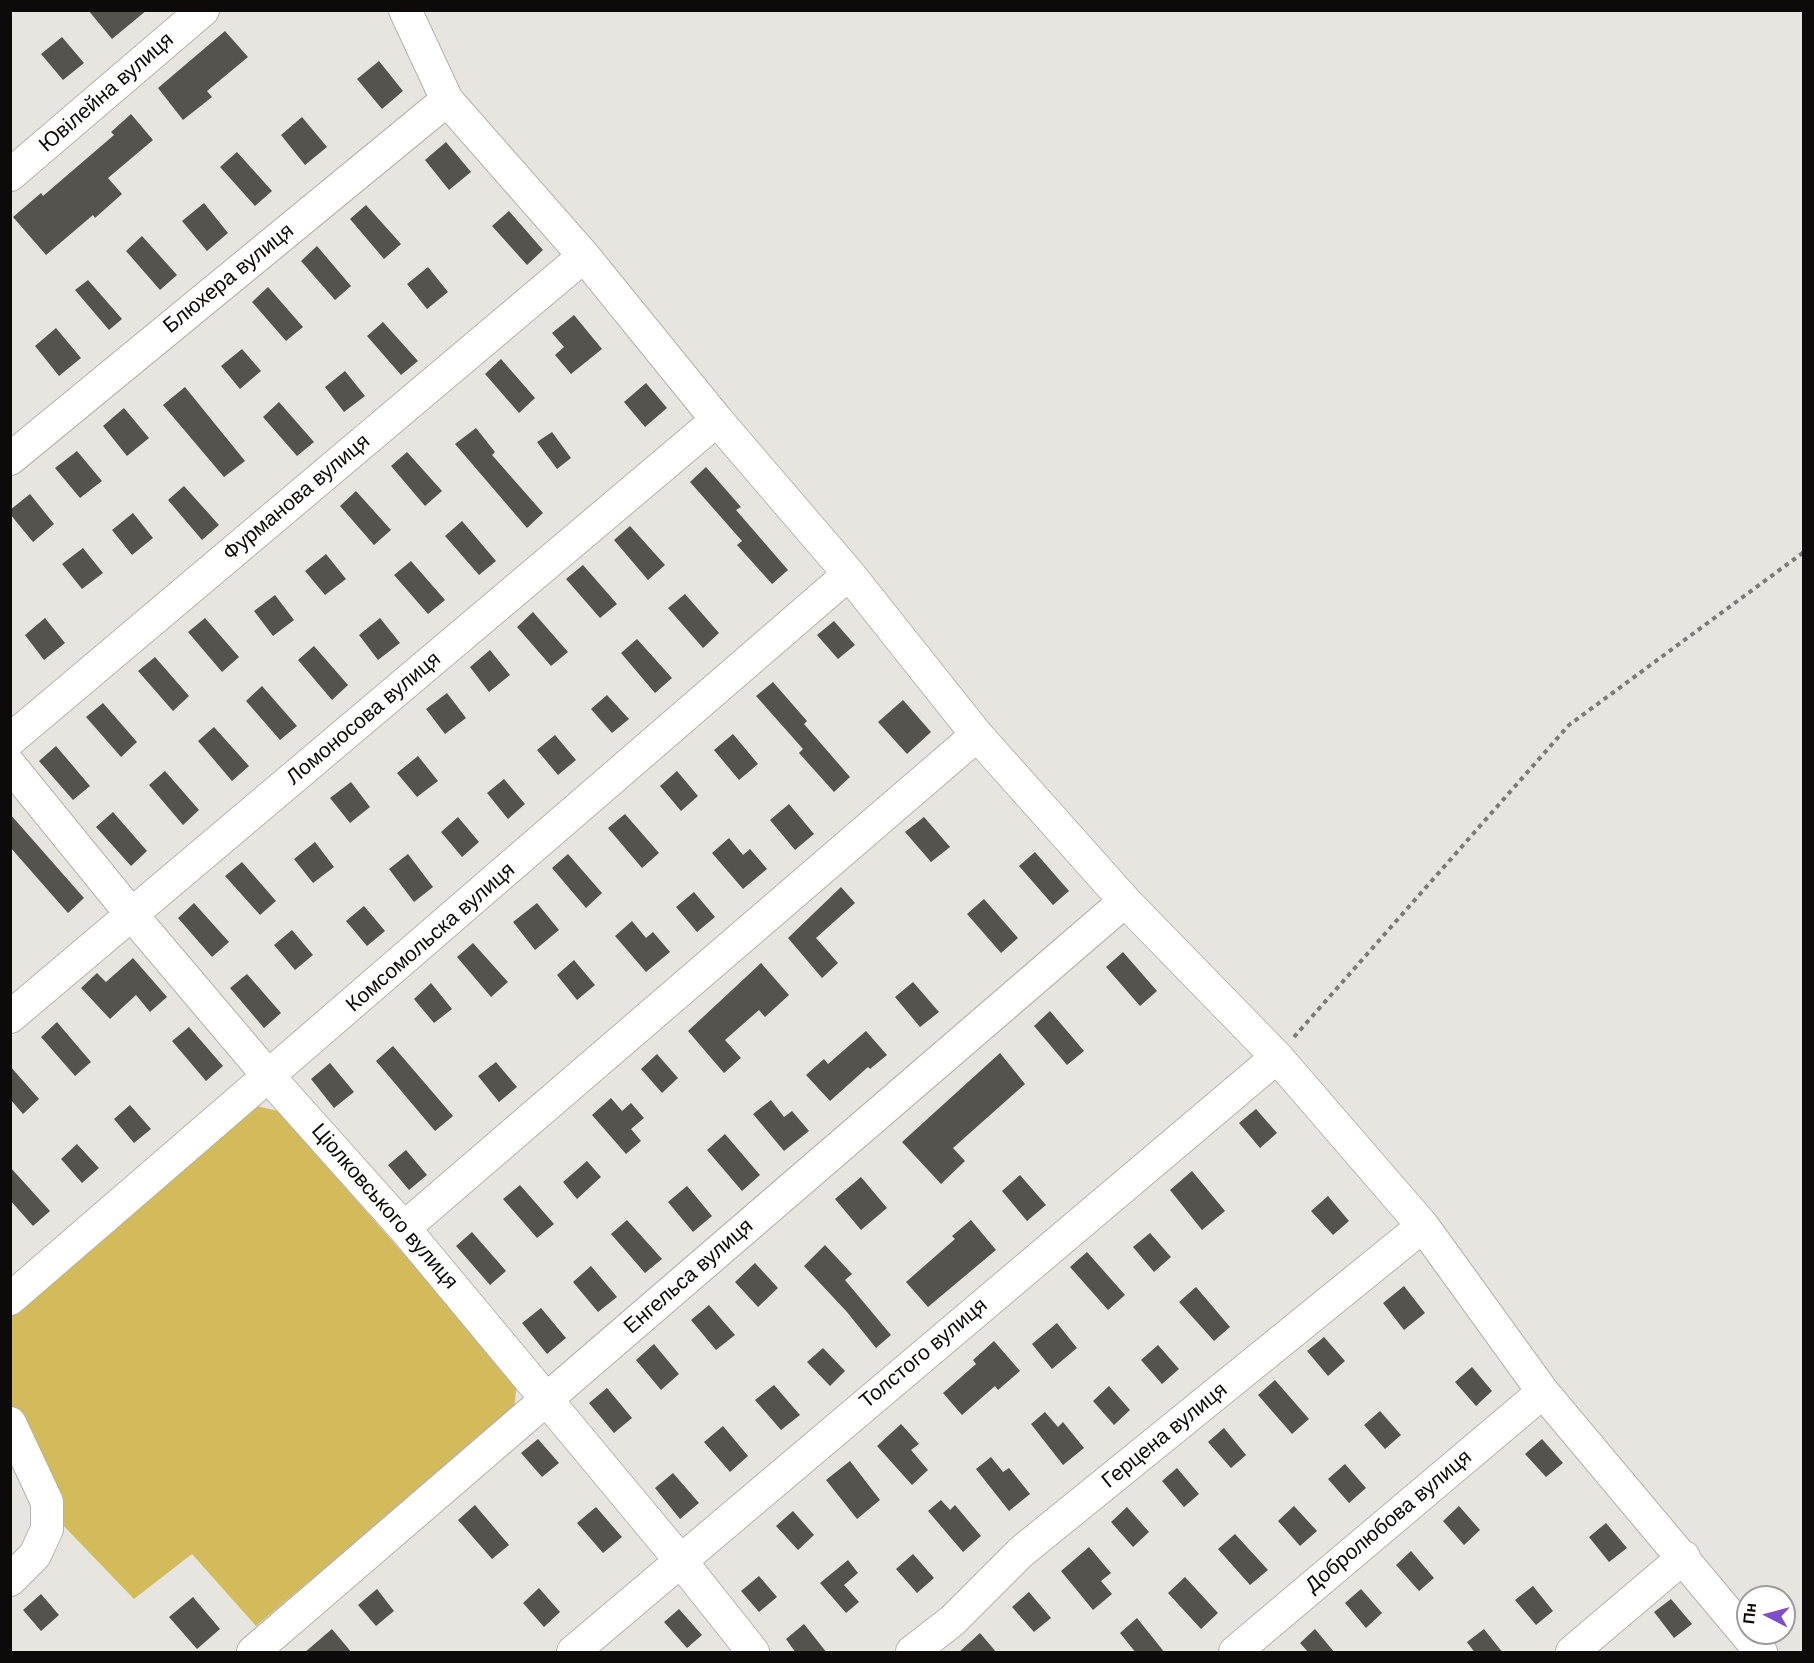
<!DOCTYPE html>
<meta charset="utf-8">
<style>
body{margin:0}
#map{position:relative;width:1814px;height:1663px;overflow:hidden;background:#e6e5df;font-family:"DM Sans",sans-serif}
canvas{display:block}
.frame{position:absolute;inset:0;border:12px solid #0c0b09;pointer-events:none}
.north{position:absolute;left:1736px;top:1585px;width:60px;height:60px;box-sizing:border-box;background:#fff;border:2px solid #9e9d9d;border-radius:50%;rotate:276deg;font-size:16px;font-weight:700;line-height:24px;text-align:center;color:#0c0b09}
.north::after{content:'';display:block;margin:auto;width:21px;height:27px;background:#7e4fc7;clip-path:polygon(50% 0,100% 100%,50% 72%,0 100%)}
</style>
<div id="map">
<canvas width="1814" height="1663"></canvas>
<div class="frame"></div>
<div class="north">Пн</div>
</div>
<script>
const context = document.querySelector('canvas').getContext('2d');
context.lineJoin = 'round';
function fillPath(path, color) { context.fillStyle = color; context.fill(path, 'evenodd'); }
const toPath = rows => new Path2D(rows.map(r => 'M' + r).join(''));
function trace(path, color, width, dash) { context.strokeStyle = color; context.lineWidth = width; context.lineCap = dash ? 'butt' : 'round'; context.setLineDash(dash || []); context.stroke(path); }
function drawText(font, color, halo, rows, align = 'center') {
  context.font = font + ' "DM Sans",sans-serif'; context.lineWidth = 6; context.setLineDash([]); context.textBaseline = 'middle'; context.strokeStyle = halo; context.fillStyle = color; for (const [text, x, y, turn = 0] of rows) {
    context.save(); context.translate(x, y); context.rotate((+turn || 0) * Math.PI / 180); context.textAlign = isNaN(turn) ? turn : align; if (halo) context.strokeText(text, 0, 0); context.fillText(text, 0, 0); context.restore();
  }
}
const green = toPath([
 [256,1106,278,1111,517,1383,514,1409,256,1626,192,1554,134,1599,59,1521,11,1404,10,1315]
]);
const building = toPath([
 [88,10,147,10,112,39],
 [225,31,248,57,207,91,212,97,183,120,158,88],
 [62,37,84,63,63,80,41,54],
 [379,61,403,91,382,109,357,79],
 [131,114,153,140,108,178,122,194,95,218,93,215,46,255,13,217,41,193,43,196,114,135,111,132],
 [302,117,327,147,305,165,281,135],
 [446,142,471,172,449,190,425,160],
 [237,152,272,191,255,206,220,167],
 [204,203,228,233,207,251,182,221],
 [366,205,401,244,384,259,350,219],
 [509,211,543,250,527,265,492,226],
 [142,236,177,275,160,290,126,251],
 [317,246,351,286,335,300,301,261],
 [428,267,448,292,427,309,407,284],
 [88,280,122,319,109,330,75,290],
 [268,287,303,327,286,341,252,302],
 [574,315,602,349,571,374,555,355,564,347,552,333],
 [383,322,418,361,401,375,367,336],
 [56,328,81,358,59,376,35,346],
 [242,349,261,371,240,389,221,366],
 [501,359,535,398,519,413,485,374],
 [345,371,365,396,344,412,325,387],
 [646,383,667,408,645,427,624,402],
 [185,387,245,461,224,477,163,405],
 [279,402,314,442,297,456,263,417],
 [124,408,149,438,127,456,103,426],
 [476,428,495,452,492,455,543,513,527,528,455,444],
 [552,432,571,458,557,469,537,442],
 [77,451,102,481,80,498,55,468],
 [407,452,442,491,425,506,391,466],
 [706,467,741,507,736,510,788,570,772,584,737,545,742,541,690,482],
 [184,486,219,525,202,540,168,500],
 [356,491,391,530,374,545,340,506],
 [30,494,54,524,33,542,10,514,10,510],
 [133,513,153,538,132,555,112,530],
 [462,521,496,561,479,575,445,536],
 [630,526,665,565,648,580,614,540],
 [83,548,103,573,82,589,62,564],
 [326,554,346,579,325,595,305,571],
 [411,561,445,600,428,614,394,575],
 [583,565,617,604,600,618,566,579],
 [685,594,719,633,703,648,668,608],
 [275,595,294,620,273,636,254,611],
 [533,612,568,652,551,666,517,627],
 [45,618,65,643,44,660,25,635],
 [205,618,239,657,222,672,188,632],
 [380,618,400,643,378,660,359,635],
 [834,621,855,645,838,659,817,635],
 [637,639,672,678,655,693,621,653],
 [314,646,348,685,332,700,298,660],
 [490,650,510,675,489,692,470,667],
 [155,657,189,696,173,711,138,671],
 [773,682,807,721,804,724,850,777,834,792,799,753,803,749,756,696],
 [262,686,297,726,280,740,246,701],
 [447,693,466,718,445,734,426,709],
 [607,695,629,719,612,733,591,709],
 [903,700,931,732,907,754,878,722],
 [103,703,137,742,121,757,86,717],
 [214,727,249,766,232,781,198,741],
 [733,734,758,764,739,780,714,750],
 [555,735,576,760,558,775,537,750],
 [56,746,90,786,73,800,39,761],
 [418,756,438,781,417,797,397,773],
 [165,771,199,810,183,825,149,785],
 [677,771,698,796,681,811,660,786],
 [504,779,525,804,508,819,487,793],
 [351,782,370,807,350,823,330,798],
 [789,804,814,834,795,850,770,820],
 [113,812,147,851,131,866,96,827],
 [10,814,84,898,68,913,10,847],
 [625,814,659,853,642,868,608,828],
 [458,817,479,842,462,857,441,832],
 [924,817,950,847,931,862,905,832],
 [729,838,743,855,750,849,767,869,743,889,712,853],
 [315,842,334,867,313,883,294,859],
 [1035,852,1069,891,1053,905,1019,866],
 [408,854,433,887,414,902,389,869],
 [568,854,602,893,586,908,552,868],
 [242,862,276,901,260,915,225,876],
 [841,887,855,903,816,938,838,963,822,978,788,938],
 [694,892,715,917,697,932,676,907],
 [984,899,1018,938,1001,953,967,914],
 [194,903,229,942,212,957,178,918],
 [537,903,559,930,535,950,513,922],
 [364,906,385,931,367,946,346,921],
 [632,921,646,938,653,932,670,952,646,972,615,936],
 [292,930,313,955,295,970,274,945],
 [473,943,508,982,491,997,457,957],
 [1123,952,1157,991,1140,1006,1106,967],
 [133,958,167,997,150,1012,136,995,110,1019,81,988,97,973,106,982],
 [574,960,595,985,577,1000,557,975],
 [761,963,789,995,765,1017,759,1010,725,1040,741,1058,724,1073,688,1031],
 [247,974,281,1013,264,1028,230,988],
 [913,982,939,1012,920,1027,895,997],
 [431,983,452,1009,434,1023,414,999],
 [1050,1011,1084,1051,1067,1065,1034,1026],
 [57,1022,91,1062,75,1076,41,1037],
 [189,1027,223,1066,206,1081,172,1041],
 [866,1031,887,1055,870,1069,868,1067,830,1101,806,1075,824,1059,828,1064],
 [393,1046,453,1116,435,1131,376,1061],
 [1000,1053,1025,1084,953,1148,965,1161,941,1184,902,1142],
 [657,1054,678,1078,662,1093,641,1069],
 [496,1062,517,1087,499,1102,478,1076],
 [330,1063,354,1092,334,1108,311,1079],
 [10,1066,39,1099,23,1114,10,1099],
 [611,1098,622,1111,631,1103,644,1118,631,1129,641,1141,626,1154,592,1115],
 [771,1100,784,1117,792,1111,809,1131,784,1151,753,1114],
 [130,1105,151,1129,134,1143,114,1119],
 [1256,1109,1277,1133,1260,1148,1239,1123],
 [725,1134,760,1175,742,1191,707,1150],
 [77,1144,99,1168,82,1183,61,1159],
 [406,1150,427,1175,409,1190,388,1165],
 [587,1161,601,1177,577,1199,563,1182],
 [10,1167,50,1211,33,1226,10,1200],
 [1192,1171,1225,1211,1202,1230,1170,1190],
 [1020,1175,1046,1205,1027,1221,1002,1191],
 [861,1177,887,1208,861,1230,835,1199],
 [520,1185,554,1224,537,1238,503,1199],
 [687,1186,712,1216,693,1232,668,1202],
 [1328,1196,1349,1221,1333,1235,1311,1211],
 [627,1220,662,1259,645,1273,611,1234],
 [971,1220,996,1250,928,1307,906,1282,955,1239,952,1236],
 [472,1232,506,1271,490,1285,456,1246],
 [1150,1233,1171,1257,1154,1272,1133,1247],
 [825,1245,852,1274,845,1280,891,1335,876,1348,847,1312,804,1266],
 [1087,1252,1125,1295,1108,1310,1070,1267],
 [755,1263,778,1288,758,1307,735,1282],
 [591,1266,617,1297,598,1312,573,1282],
 [1404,1286,1425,1313,1404,1330,1383,1303],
 [1196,1287,1230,1327,1214,1341,1179,1302],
 [709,1305,735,1335,716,1350,691,1320],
 [541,1308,566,1338,547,1354,522,1323],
 [1057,1323,1077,1348,1052,1369,1032,1344],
 [1324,1337,1345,1361,1328,1376,1307,1351],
 [994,1341,1020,1371,998,1390,995,1386,962,1415,943,1393,976,1364,973,1360],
 [654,1344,679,1374,661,1390,636,1360],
 [1158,1345,1179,1369,1162,1384,1141,1360],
 [823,1348,845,1371,830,1386,807,1362],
 [1472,1367,1492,1391,1476,1406,1455,1382],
 [1275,1380,1309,1419,1292,1434,1258,1395],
 [774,1385,800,1415,781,1430,755,1400],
 [1109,1386,1130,1410,1114,1425,1093,1401],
 [607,1388,632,1418,614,1433,589,1403],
 [1380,1411,1401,1435,1385,1449,1364,1425],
 [1045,1412,1058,1427,1063,1422,1084,1448,1063,1465,1031,1424],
 [901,1424,919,1444,911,1450,928,1470,912,1485,877,1446],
 [723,1426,748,1456,730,1472,704,1442],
 [1224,1428,1246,1455,1231,1468,1208,1442],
 [538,1439,559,1463,542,1477,521,1453],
 [1542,1439,1563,1463,1546,1477,1525,1454],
 [991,1457,1003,1472,1009,1468,1030,1494,1009,1511,976,1469],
 [850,1461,880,1500,857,1519,826,1480],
 [1345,1464,1366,1488,1349,1503,1328,1479],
 [1177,1468,1199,1494,1184,1507,1162,1481],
 [673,1473,699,1503,680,1519,655,1488],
 [941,1500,950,1510,955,1505,981,1536,963,1552,928,1511],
 [475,1505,509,1545,492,1559,458,1520],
 [1294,1506,1317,1531,1300,1546,1278,1521],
 [1459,1506,1480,1530,1464,1545,1443,1521],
 [596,1507,622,1537,603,1553,577,1523],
 [1127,1507,1149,1532,1133,1547,1111,1522],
 [793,1511,814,1535,798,1550,776,1526],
 [1606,1523,1627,1548,1609,1562,1589,1537],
 [1235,1534,1268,1570,1250,1585,1218,1549],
 [1089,1547,1111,1573,1101,1581,1112,1594,1093,1610,1061,1571],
 [1411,1551,1434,1578,1419,1591,1396,1565],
 [913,1554,934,1578,917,1593,896,1569],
 [848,1560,858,1573,844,1585,859,1602,846,1613,820,1583],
 [759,1576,777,1597,759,1612,741,1591],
 [1185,1577,1218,1613,1201,1629,1168,1593],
 [1533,1586,1553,1611,1536,1625,1515,1600],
 [539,1588,560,1612,544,1627,523,1603],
 [377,1589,394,1611,376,1626,358,1605],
 [1361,1589,1382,1613,1366,1628,1345,1603],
 [1029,1592,1051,1618,1034,1632,1012,1607],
 [41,1594,59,1615,41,1631,23,1610],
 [193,1597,220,1629,197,1649,169,1617],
 [1671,1599,1692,1624,1674,1638,1654,1612],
 [679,1609,702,1635,687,1648,664,1622],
 [1137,1618,1165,1653,1136,1653,1120,1633],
 [804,1624,827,1653,796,1653,786,1639],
 [332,1629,352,1653,304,1653],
 [1315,1629,1335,1653,1309,1653,1300,1643],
 [1484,1629,1503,1653,1475,1653,1467,1642],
 [980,1633,997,1653,958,1653]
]);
const path = toPath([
 [1294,1037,1569,725,1804,552]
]);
const minor = toPath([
 [405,10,447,100,584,256,717,420,849,574,977,735,1125,901,1277,1057,1423,1226,1543,1392,1761,1652],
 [10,175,203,10],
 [10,459,447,100],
 [10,740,584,256],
 [10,765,132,915,270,1078,404,1228,680,1560,753,1652],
 [10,1017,717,420],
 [404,1228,977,735],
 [10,1299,849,574],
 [10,1423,47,1502,47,1529,35,1555,10,1580],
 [253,1652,1125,901],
 [573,1652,1277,1057],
 [912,1652,952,1621,1021,1552,1423,1226],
 [1235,1652,1543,1392],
 [1572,1652,1684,1557]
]);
const streetNames = [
 ["Ювілейна вулиця",107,93,-41],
 ["Блюхера вулиця",229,279,-39],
 ["Фурманова вулиця",297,498,-40],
 ["Ломоносова вулиця",364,719,-40],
 ["Комсомольска вулиця",431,938,-41],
 ["Ціолковського вулиця",384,1207,49],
 ["Енгельса вулиця",689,1277,-41],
 ["Толстого вулиця",924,1354,-40],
 ["Герцена вулиця",1165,1436,-39],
 ["Добролюбова вулиця",1389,1522,-40]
];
fillPath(green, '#d3ba5a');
fillPath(building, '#54534e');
trace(minor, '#b3b2ac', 34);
trace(path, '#7b7a76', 4, [4.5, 4.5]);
trace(minor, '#fff', 32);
drawText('21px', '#0c0b09', '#fff', streetNames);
</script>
